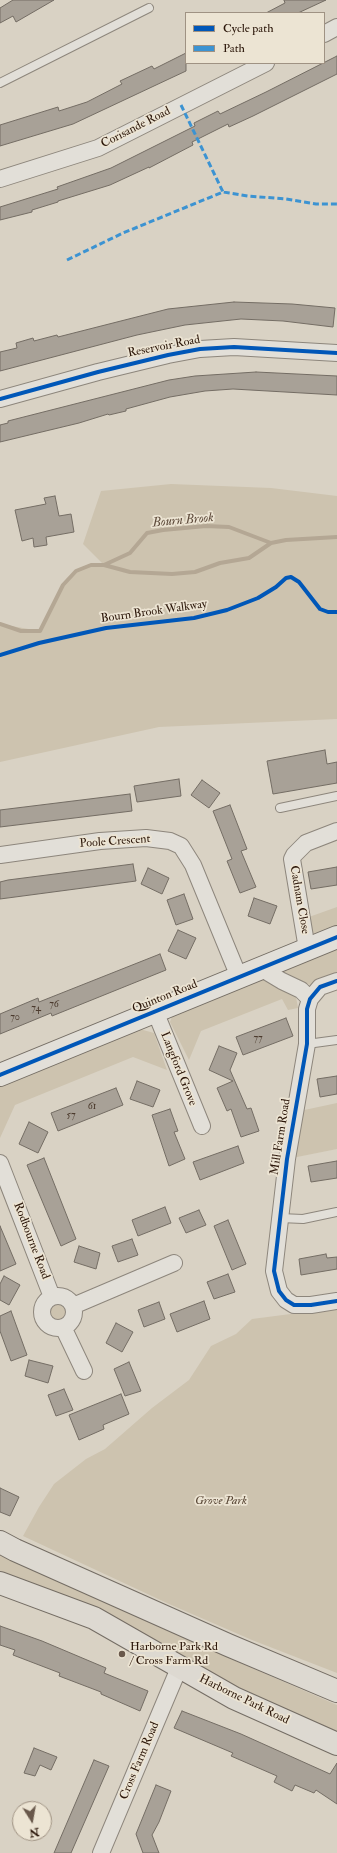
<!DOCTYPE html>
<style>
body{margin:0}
#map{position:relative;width:337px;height:1853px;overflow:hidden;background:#d9d2c4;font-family:"IM FELL Double Pica",serif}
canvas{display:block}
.legend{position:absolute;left:185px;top:12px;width:140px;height:52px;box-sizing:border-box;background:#ece4d3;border:1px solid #9f9283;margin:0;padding:5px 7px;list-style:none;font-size:12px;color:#2c170a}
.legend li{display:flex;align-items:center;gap:8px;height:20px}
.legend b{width:20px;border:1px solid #9f9283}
.north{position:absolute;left:12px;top:1801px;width:40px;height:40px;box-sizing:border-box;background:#ece4d3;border:1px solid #9f9283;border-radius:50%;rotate:169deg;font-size:11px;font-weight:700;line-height:16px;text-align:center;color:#2c170a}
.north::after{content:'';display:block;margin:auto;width:14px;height:18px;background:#69584b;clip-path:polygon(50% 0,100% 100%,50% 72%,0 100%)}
</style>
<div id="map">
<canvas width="337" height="1853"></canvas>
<ul class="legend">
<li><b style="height:5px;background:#0057b8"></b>Cycle path</li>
<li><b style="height:5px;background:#3c93d2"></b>Path</li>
</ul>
<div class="north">N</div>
</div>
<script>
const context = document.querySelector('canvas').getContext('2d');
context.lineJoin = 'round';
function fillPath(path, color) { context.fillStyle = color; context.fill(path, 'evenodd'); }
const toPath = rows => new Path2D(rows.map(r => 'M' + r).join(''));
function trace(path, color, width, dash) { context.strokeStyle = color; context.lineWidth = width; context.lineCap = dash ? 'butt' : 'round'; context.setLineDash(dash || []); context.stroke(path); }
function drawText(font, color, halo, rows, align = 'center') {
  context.font = font + ' "IM FELL Double Pica",serif'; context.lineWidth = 3.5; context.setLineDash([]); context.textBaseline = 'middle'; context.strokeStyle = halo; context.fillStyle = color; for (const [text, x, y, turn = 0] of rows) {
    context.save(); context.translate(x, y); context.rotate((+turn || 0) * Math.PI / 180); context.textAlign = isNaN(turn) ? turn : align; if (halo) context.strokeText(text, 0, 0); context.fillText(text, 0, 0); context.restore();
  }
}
const green = toPath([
 [171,484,271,488,337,496,337,719,159,727,0,762,0,624,40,631,63,585,76,571,91,565,104,565,83,544,101,491],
 [337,907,337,929,312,935,309,917],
 [337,944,337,976,311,985,302,983,282,972,280,967],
 [262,976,296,997,298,1008,288,1010,282,999,201,1031,189,1060,170,1022,174,1011],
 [136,1028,154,1033,167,1070,133,1057,15,1105,0,1138,0,1084],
 [337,1103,337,1149,287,1159,295,1112],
 '48 1314a10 10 0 1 1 20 0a10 10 0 1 1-20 0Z',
 [337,1308,337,1673,252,1640,169,1604,23,1536,39,1507,54,1484,86,1459,105,1449,152,1408,189,1380,211,1346,236,1334,252,1319],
 [0,1550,201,1641,213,1651,337,1705,337,1734,207,1672,0,1579]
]);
const stream = toPath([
 [104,565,130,553,147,533,163,530,206,526,229,527,271,543],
 [0,624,21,631,40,631,63,585,76,571,91,565,104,565,130,572,172,574,195,572,220,563,249,558,271,543,286,540,337,537]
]);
const building = toPath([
 [13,0,54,0,16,22,13,16,0,23,0,8,13,0],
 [284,0,326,0,298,13,266,13,285,3,284,0],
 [186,53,186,71,171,78,73,124,0,146,0,125,58,107,59,111,87,102,122,84,120,81,152,66,154,69,186,53],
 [337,56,337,74,253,116,229,127,228,124,192,142,193,145,149,168,149,167,110,185,58,201,58,202,32,210,32,212,0,220,0,207,58,189,57,187,111,168,195,126,194,123,218,111,220,114,266,92,337,56],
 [234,302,292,304,335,308,333,327,283,321,241,319,185,325,137,335,0,371,0,352,17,348,16,343,33,338,34,341,57,335,58,337,168,309,234,302],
 [256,372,337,376,337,395,233,389,205,391,170,397,126,409,126,411,109,415,108,414,79,423,0,442,0,425,8,423,8,421,169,380,195,376,256,372],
 [55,496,59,516,71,514,74,532,46,537,47,545,34,547,33,538,22,541,15,510,46,504,44,498,55,496],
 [325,750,327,764,337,762,337,783,273,794,267,761,325,750],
 [179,779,181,796,137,802,134,786,179,779],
 [202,780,220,793,209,808,191,795,202,780],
 [130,794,132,811,0,827,0,810,130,794],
 [230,805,247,849,241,851,256,887,240,893,227,861,232,859,213,811,230,805],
 [133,864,136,881,0,899,0,882,8,880,133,864],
 [337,867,337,885,311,889,308,872,337,867],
 [148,868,169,878,162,894,141,884,148,868],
 [184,894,193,919,176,925,167,900,184,894],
 [254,898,277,906,270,924,248,916,254,898],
 [178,930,196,938,186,959,168,951,178,930],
 [160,954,166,970,52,1016,51,1013,0,1034,0,1014,38,998,39,1002,160,954],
 [286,1018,293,1036,243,1055,236,1037,286,1018],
 [219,1046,237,1053,230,1070,247,1109,251,1108,259,1131,241,1137,231,1109,227,1111,217,1088,233,1081,209,1070,219,1046],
 [337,1076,337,1094,320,1097,317,1079,337,1076],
 [137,1081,160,1090,153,1107,130,1099,137,1081],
 [116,1088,123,1105,58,1131,51,1113,116,1088],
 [170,1109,178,1131,174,1132,185,1159,169,1166,152,1115,170,1109],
 [29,1122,48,1132,38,1153,19,1144,29,1122],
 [238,1146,244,1163,200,1180,193,1162,238,1146],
 [44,1158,76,1239,61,1246,27,1165,44,1158],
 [337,1161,337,1178,311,1182,308,1166,337,1161],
 [165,1207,171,1223,138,1236,132,1220,165,1207],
 [199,1210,206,1225,186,1233,179,1218,199,1210],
 [228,1220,246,1264,232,1270,214,1226,228,1220],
 [0,1226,16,1264,0,1271,0,1226],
 [132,1239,138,1255,118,1262,112,1246,132,1239],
 [79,1246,100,1253,96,1269,74,1262,79,1246],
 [326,1254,327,1258,337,1257,337,1269,301,1275,299,1259,326,1254],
 [228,1274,235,1292,214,1299,207,1282,228,1274],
 [4,1276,20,1285,9,1305,0,1300,0,1284,4,1276],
 [204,1301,210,1319,177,1332,170,1314,204,1301],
 [159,1302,165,1319,144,1327,138,1310,159,1302],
 [11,1311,27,1355,11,1361,0,1331,0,1316,11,1311],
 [116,1323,133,1332,122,1352,106,1343,116,1323],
 [29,1360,53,1366,48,1383,25,1376,29,1360],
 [129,1362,141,1391,125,1396,114,1369,129,1362],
 [64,1389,73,1410,56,1416,48,1395,64,1389],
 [121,1394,129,1414,103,1425,104,1429,79,1440,69,1415,121,1394],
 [0,1488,19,1497,10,1516,0,1512,0,1488],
 [0,1626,42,1641,106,1668,104,1673,148,1691,140,1711,101,1694,101,1692,59,1676,60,1673,13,1655,15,1650,0,1645,0,1626],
 [182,1711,241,1734,330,1774,337,1763,337,1804,316,1790,314,1793,295,1785,292,1791,274,1782,277,1776,231,1756,233,1753,174,1728,182,1711],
 [34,1748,57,1757,51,1770,40,1765,35,1776,24,1773,34,1748],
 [94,1760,109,1766,71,1853,54,1853,94,1760],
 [156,1785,171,1791,159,1822,152,1835,159,1853,143,1853,136,1834,156,1785]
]);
const lane = toPath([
 [0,83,149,8],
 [280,808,337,796],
 [307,1044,337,1040],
 [280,1218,303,1219,337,1212]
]);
const street = toPath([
 [324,34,337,27],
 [0,179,98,148,266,63],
 [0,399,98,372,168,355,200,349,234,347,337,353],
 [0,855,100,841,146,838,170,841,181,846,193,865,239,977],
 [307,949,292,859,294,855,306,843,337,831],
 [262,969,282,981,301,990,310,999],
 [337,981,320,987,310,999,307,1009,307,1044,287,1159,274,1271,279,1291,286,1300,294,1305,311,1305,337,1301],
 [155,1011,202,1126],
 [0,1163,52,1297],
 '42 1312a16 16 0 1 1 32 0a16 16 0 1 1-32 0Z',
 [73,1306,174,1263],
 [63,1327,84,1371],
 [101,1853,179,1668]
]);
const secondary = toPath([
 [0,1075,337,937]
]);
const primary = toPath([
 [0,1542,15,1550,228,1645,337,1691],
 [0,1583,94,1618,234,1698,337,1744]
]);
const quiet = toPath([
 [181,105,223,192],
 [67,260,123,233,223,192,248,196,286,199,316,204,337,204]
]);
const cycleway = toPath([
 [0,399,98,372,168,355,200,349,234,347,337,353],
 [0,655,39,643,106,628,194,618,227,610,258,598,276,587,286,578,291,577,299,582,320,609,328,612,337,612],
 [337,981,320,987,310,999,307,1009,307,1044,287,1159,274,1271,279,1291,286,1300,294,1305,311,1305,337,1301],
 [0,1075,337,937]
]);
const markers = [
 [122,1654,4,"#69584b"]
];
const numberNames = [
 ["76",54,1005],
 ["74",36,1009],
 ["70",15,1018],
 ["77",258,1039],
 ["61",92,1107],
 ["57",71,1116]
];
const streetNames = [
 ["Corisande Road",136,128,-27],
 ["Reservoir Road",164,347,-11],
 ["Bourn Brook Walkway",154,612,-8],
 ["Poole Crescent",115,842,-4],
 ["Cadnam Close",299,900,80],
 ["Quinton Road",165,997,-22],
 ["Langford Grove",178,1069,68],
 ["Mill Farm Road",281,1137,-81],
 ["Rodbourne Road",31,1241,69],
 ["Harborne Park Road",244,1700,26],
 ["Cross Farm Road",140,1761,-67]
];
const parkNames = [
 ["Grove Park",221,1501]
];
const poiNames = [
 ["Harborne Park Rd",130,1647],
 ["/ Cross Farm Rd",130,1661]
];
const waterNames = [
 ["Bourn Brook",183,521,-5]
];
fillPath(green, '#cdc3af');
trace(stream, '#b4a794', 4);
fillPath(building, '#a8a197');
trace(building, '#746d64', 1);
trace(lane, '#8d867c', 10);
trace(street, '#8d867c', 18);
trace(secondary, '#746d64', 24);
trace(primary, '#746d64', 24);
trace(lane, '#e2dfd8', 8);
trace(street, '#e2dfd8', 16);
trace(secondary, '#e2dfd8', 22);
trace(primary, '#ddd9d1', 22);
trace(quiet, '#3c93d2', 3, [6, 3]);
trace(cycleway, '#0057b8', 4);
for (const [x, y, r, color] of markers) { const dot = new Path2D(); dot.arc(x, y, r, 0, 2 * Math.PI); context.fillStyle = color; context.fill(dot); trace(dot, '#ece4d3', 1.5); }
drawText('10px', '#4b3a2d', null, numberNames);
drawText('12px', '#2c170a', '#ece4d3', streetNames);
drawText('italic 12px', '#594736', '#ece4d3', parkNames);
drawText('12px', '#2c170a', '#ece4d3', poiNames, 'left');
drawText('italic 13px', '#5c4939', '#ece4d3', waterNames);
</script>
